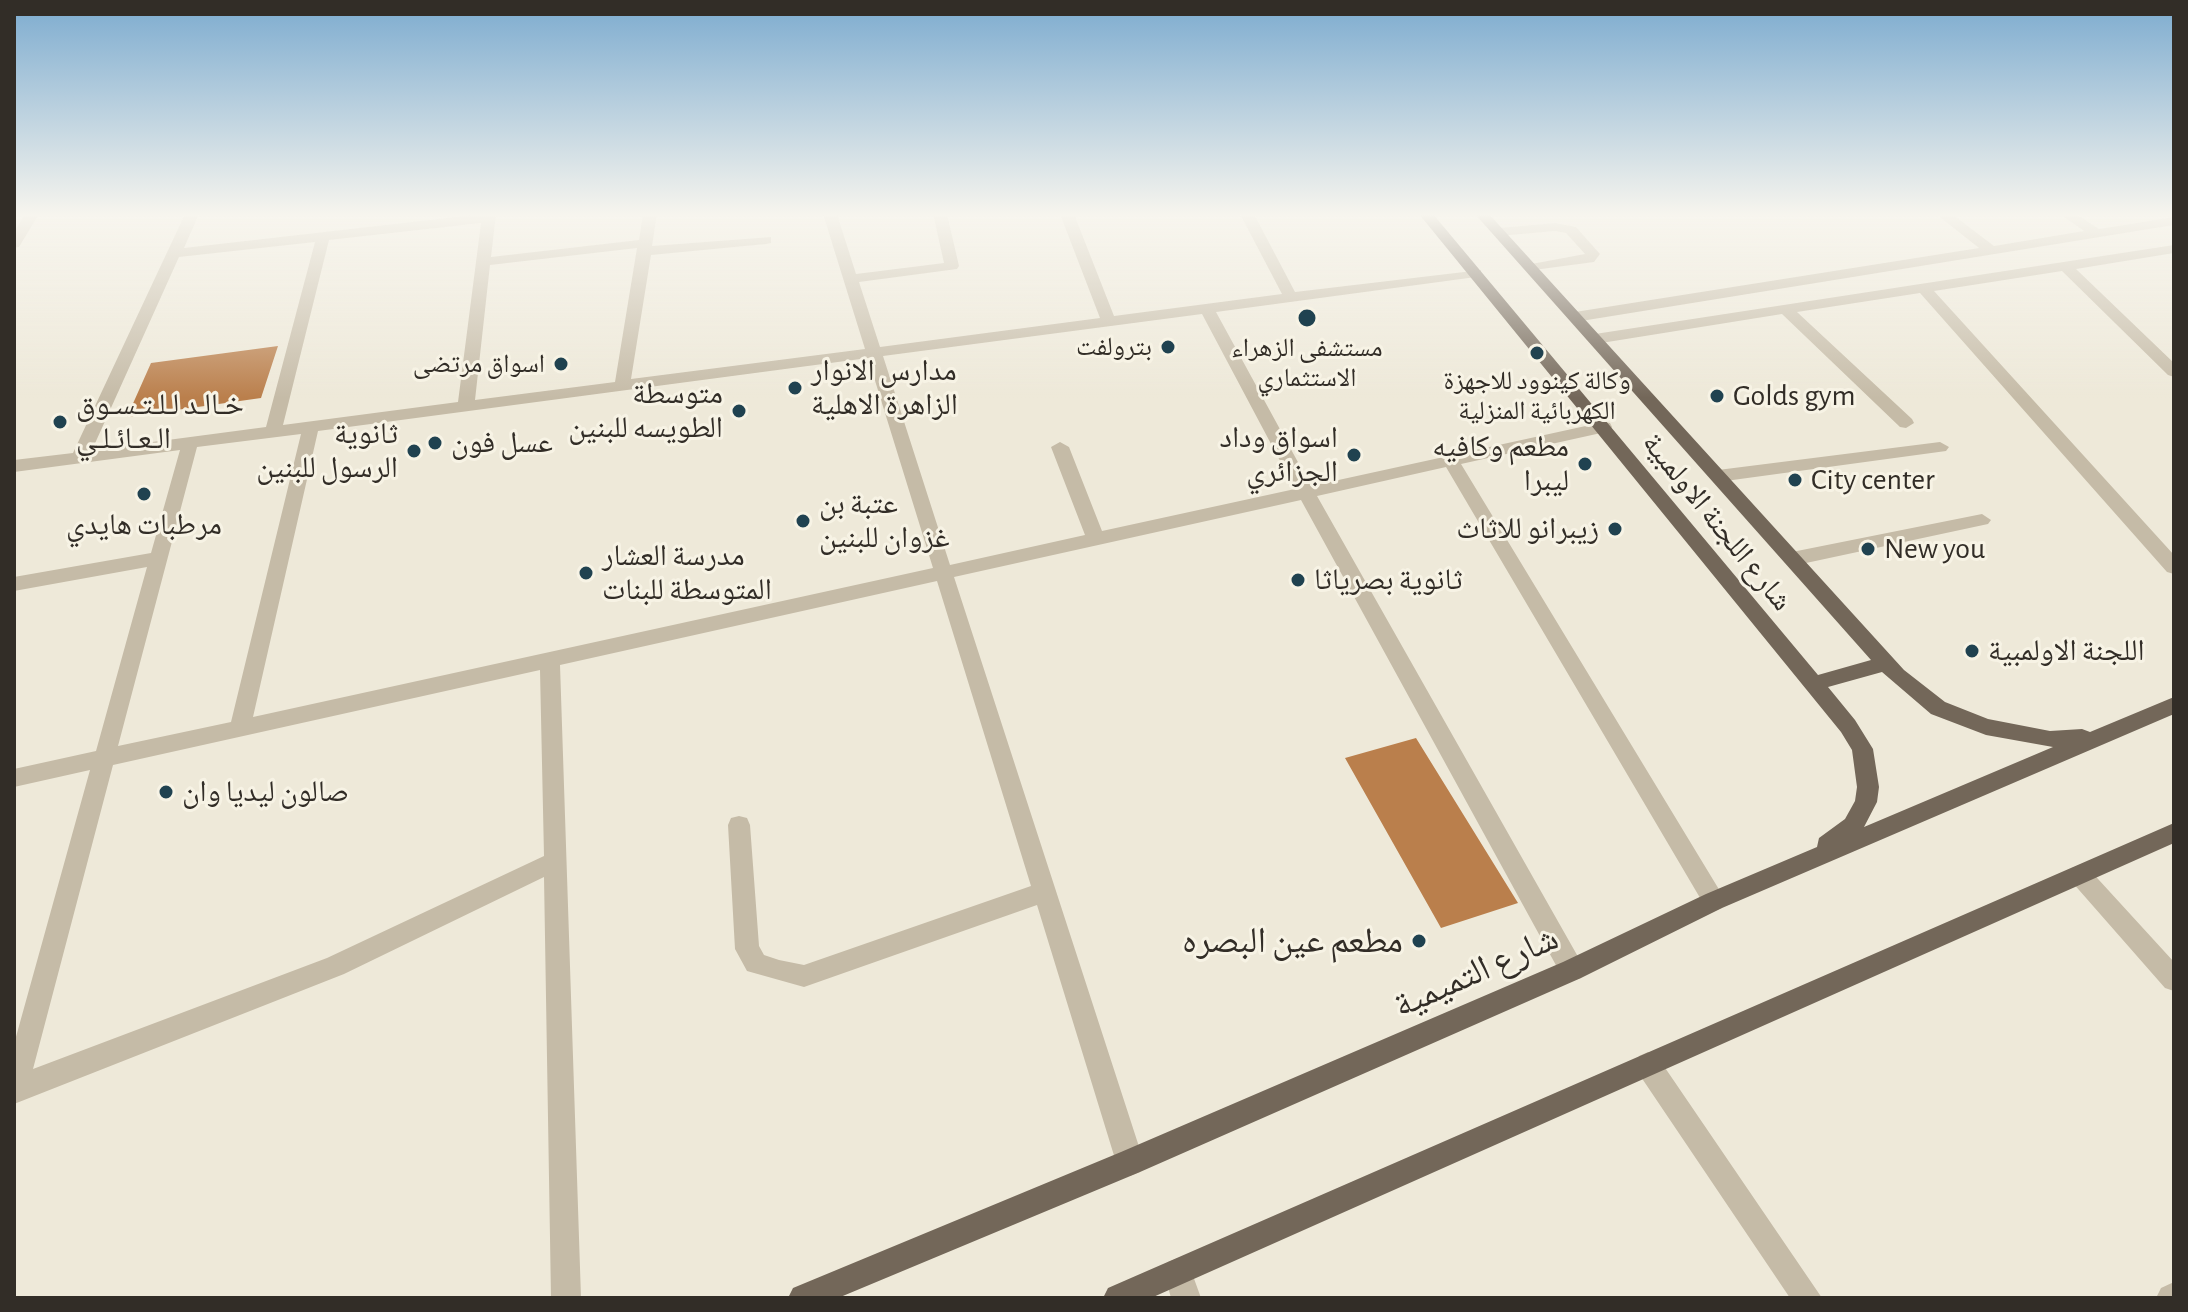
<!DOCTYPE html>
<meta charset="utf-8">
<style>
body{margin:0}
#map{position:relative;width:2188px;height:1312px;overflow:hidden;background:#eee9d9;font-family:"Alegreya Sans",sans-serif}
canvas{display:block}
.frame{position:absolute;inset:0;border:16px solid #322d27;pointer-events:none}
</style>
<div id="map">
<canvas width="2188" height="1312"></canvas>
<div class="frame"></div>
</div>
<script>
const context = document.querySelector('canvas').getContext('2d');
context.lineJoin = 'round';
function fillPath(path, color) { context.fillStyle = color; context.fill(path, 'evenodd'); }
const toPath = rows => new Path2D(rows.map(r => 'M' + r).join(''));
function trace(path, color, width, dash) { context.strokeStyle = color; context.lineWidth = width; context.lineCap = dash ? 'butt' : 'round'; context.setLineDash(dash || []); context.stroke(path); }
function drawText(font, color, halo, rows, align = 'center') {
  context.font = font + ' "Alegreya Sans","Noto Naskh Arabic",sans-serif'; context.lineWidth = 6; context.setLineDash([]); context.textBaseline = 'middle'; context.strokeStyle = halo; context.fillStyle = color; for (const [text, x, y, turn = 0] of rows) {
    context.save(); context.translate(x, y); context.rotate((+turn || 0) * Math.PI / 180); context.textAlign = isNaN(turn) ? turn : align; if (halo) context.strokeText(text, 0, 0); context.fillText(text, 0, 0); context.restore();
  }
}
const building = toPath([
 [278,346,261,398,127,417,151,363],
 [1416,738,1518,903,1441,928,1345,758]
]);
const minor = toPath([
 [25,214,39,214,19,247,14,248,14,232,25,214],
 [185,214,199,214,184,248,482,214,496,214,491,257,639,240,643,214,657,214,652,246,771,237,771,243,766,244,651,255,631,379,865,349,823,214,837,214,856,274,944,263,933,214,947,214,959,266,957,269,859,282,880,347,1100,318,1060,214,1074,214,1114,316,1282,294,1240,214,1254,214,1295,292,1481,270,1481,276,1476,277,1216,312,1311,486,1604,422,1610,423,1612,427,1610,431,1461,464,1726,901,1722,908,1714,911,1706,908,1446,467,1317,496,1581,962,1584,970,1581,978,1572,981,1563,978,1301,500,954,577,1144,1162,1140,1172,1130,1176,1120,1172,1116,1162,1037,905,804,987,747,971,735,949,728,825,731,818,739,816,747,818,750,825,759,946,764,955,779,960,804,965,1031,886,937,581,560,665,581,1298,551,1298,544,877,344,974,14,1104,14,1044,90,770,14,787,14,769,96,751,147,567,14,591,14,577,151,553,180,450,14,472,14,460,73,453,185,214],
 [481,223,458,402,283,425,329,240,481,223],
 [315,242,266,427,92,450,179,257,315,242],
 [637,248,615,382,475,400,490,265,637,248],
 [1202,314,1295,489,1102,531,1069,447,1060,442,1051,447,1085,535,950,565,883,356,1202,314],
 [868,358,933,568,253,717,318,431,868,358],
 [301,434,231,722,118,746,197,447,301,434],
 [540,670,544,856,327,958,33,1069,113,765,540,670],
 [1936,214,1952,214,1994,246,2084,231,2060,214,2076,214,2099,229,2174,217,2174,225,1575,322,1567,317,1575,312,1979,248,1936,214],
 [1555,223,1576,227,1600,254,1594,262,1526,271,1526,265,1585,254,1566,233,1555,231,1499,236,1492,232,1499,228,1555,223],
 [2174,245,2174,253,2076,269,2174,363,2174,377,2168,375,2062,271,1934,291,2174,555,2174,574,2167,572,1920,293,1797,312,1912,419,1914,423,1906,428,1900,427,1782,314,1595,344,1587,339,1595,334,2174,245],
 [1940,442,1949,447,1946,451,1718,482,1709,476,1718,470,1940,442],
 [1982,514,1991,520,1988,524,1792,566,1783,559,1792,552,1982,514],
 [2080,865,2088,868,2174,962,2174,991,2165,988,2072,882,2068,875,2072,868,2080,865],
 [1648,1052,1657,1056,1822,1298,1790,1298,1639,1074,1635,1065,1639,1056,1648,1052],
 [1178,1258,1188,1262,1201,1298,1171,1298,1164,1272,1168,1262,1178,1258],
 [2174,1282,2174,1298,2156,1298,2161,1288,2174,1282]
]);
const major = toPath([
 [1419,214,1433,214,1818,675,1871,660,1475,214,1489,214,1904,670,1945,702,1988,719,2050,731,2082,729,2090,732,2174,697,2174,714,1722,908,1581,978,1140,1172,838,1298,788,1298,793,1288,1121,1152,1563,962,1706,894,1817,847,1819,838,1845,819,1855,801,1857,787,1852,750,1841,732,1419,214],
 [1882,672,1931,714,1986,735,2053,747,1864,827,1877,802,1879,787,1873,749,1855,720,1828,687,1882,672],
 [2174,823,2174,843,1151,1298,1103,1298,1108,1288,2174,823]
]);
const markers = [
 [1307,318,10,"#204250"],
 [1168,347,8,"#204250"],
 [1537,353,8,"#204250"],
 [561,364,8,"#204250"],
 [795,388,8,"#204250"],
 [1717,396,8,"#204250"],
 [739,411,8,"#204250"],
 [60,422,8,"#204250"],
 [435,443,8,"#204250"],
 [414,451,8,"#204250"],
 [1354,455,8,"#204250"],
 [1585,464,8,"#204250"],
 [1795,480,8,"#204250"],
 [144,494,8,"#204250"],
 [803,521,8,"#204250"],
 [1615,529,8,"#204250"],
 [1868,549,8,"#204250"],
 [586,573,8,"#204250"],
 [1298,580,8,"#204250"],
 [1972,651,8,"#204250"],
 [166,792,8,"#204250"],
 [1419,941,8,"#204250"]
];
const farPoinames = [
 ["بترولفت",1152,347],
 ["مستشفى الزهراء",1307,348,"center"],
 ["الاستثماري",1307,378,"center"],
 ["اسواق مرتضى",545,364],
 ["وكالة كينوود للاجهزة",1537,381,"center"],
 ["الكهربائية المنزلية",1537,411,"center"]
];
const poiNames = [
 ["مدارس الانوار",811,371],
 ["الزاهرة الاهلية",811,405],
 ["متوسطة",723,394,"right"],
 ["الطويسه للبنين",723,428,"right"],
 ["Golds gym",1733,396],
 ["خـالـد لـلـتـسـوق",76,405],
 ["الـعـائـلـي",76,439],
 ["ثانوية",398,434,"right"],
 ["الرسول للبنين",398,468,"right"],
 ["اسواق وداد",1338,438,"right"],
 ["الجزائري",1338,472,"right"],
 ["عسل فون",451,443],
 ["مطعم وكافيه",1569,447,"right"],
 ["ليبرا",1569,481,"right"],
 ["City center",1811,480],
 ["عتبة بن",819,504],
 ["غزوان للبنين",819,538],
 ["مرطبات هايدي",144,525,"center"],
 ["زيبرانو للاثاث",1599,529,"right"],
 ["New you",1884,549],
 ["مدرسة العشار",602,556],
 ["المتوسطة للبنات",602,590],
 ["ثانوية بصرياثا",1314,580],
 ["اللجنة الاولمبية",1988,651],
 ["صالون ليديا وان",182,792]
];
const streetNames = [
 ["شارع اللجنة الاولمبية",1717,522,51]
];
const nearPoinames = [
 ["مطعم عين البصره",1403,941]
];
const nearStreetnames = [
 ["شارع التميمية",1476,972,-24]
];
fillPath(building, '#ba7f4c');
fillPath(minor, '#c5bba7');
fillPath(major, '#736759');
const sky = context.createLinearGradient(0, 0, 0, 398);
sky.addColorStop(0, '#7cabcf');
sky.addColorStop(0.54, '#f7f5ee');
sky.addColorStop(1, '#f7f5ee00');
context.fillStyle = sky;
context.fillRect(0, 0, 2188, 398);
for (const [x, y, r, color] of markers) { const dot = new Path2D(); dot.arc(x, y, r, 0, 2 * Math.PI); context.fillStyle = color; context.fill(dot); trace(dot, '#f7f3e5', 3); }
drawText('26px', '#322d27', '#f7f3e5', farPoinames, 'right');
drawText('30px', '#322d27', '#f7f3e5', poiNames, 'left');
drawText('30px', '#322d27', '#f7f3e5', streetNames);
drawText('36px', '#322d27', '#f7f3e5', nearPoinames, 'right');
drawText('36px', '#322d27', '#f7f3e5', nearStreetnames);
</script>
